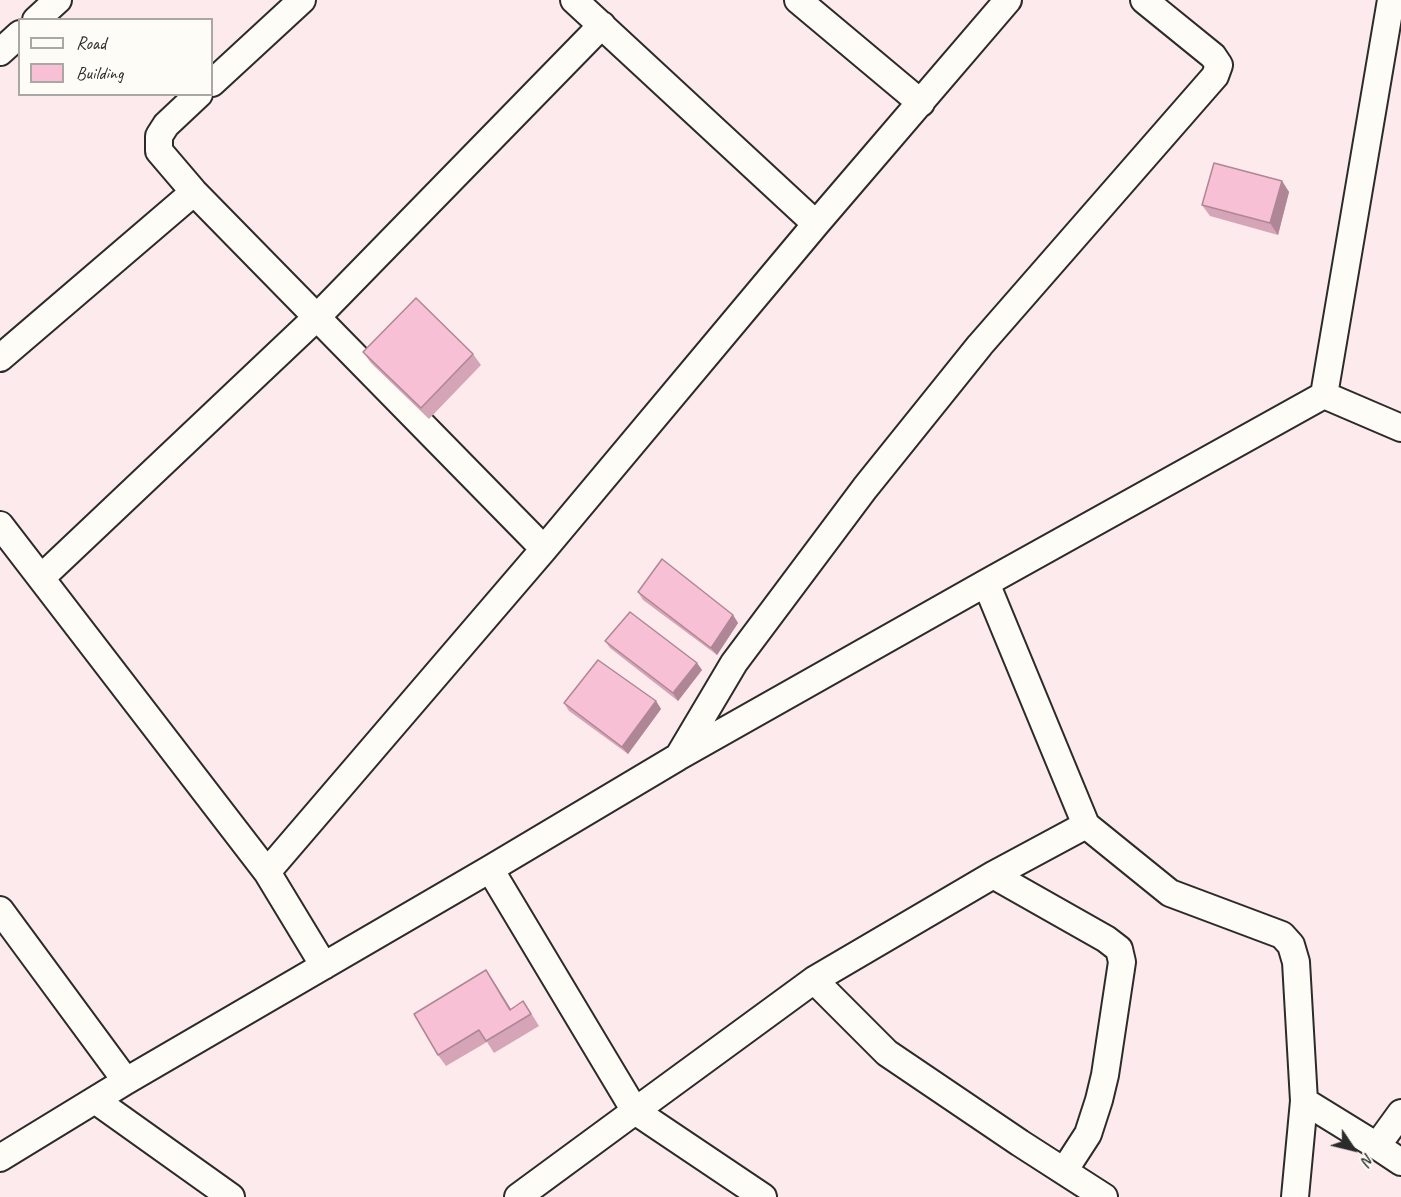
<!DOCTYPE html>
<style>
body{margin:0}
#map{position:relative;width:1401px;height:1197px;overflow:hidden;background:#fceaed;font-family:Caveat,sans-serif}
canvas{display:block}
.legend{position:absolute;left:18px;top:18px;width:195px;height:78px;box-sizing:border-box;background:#fdfcf7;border:2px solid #a9a8a5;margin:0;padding:8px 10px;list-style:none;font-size:18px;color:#2b2b2b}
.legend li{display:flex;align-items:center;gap:12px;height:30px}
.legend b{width:30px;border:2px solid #a9a8a5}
.north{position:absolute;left:1323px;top:1119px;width:60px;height:60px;-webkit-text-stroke:4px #fdfcf7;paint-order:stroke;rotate:125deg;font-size:16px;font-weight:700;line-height:24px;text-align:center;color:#2b2b2b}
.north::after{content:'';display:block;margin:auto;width:21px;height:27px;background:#2b2b2b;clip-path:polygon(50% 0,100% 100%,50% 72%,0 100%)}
</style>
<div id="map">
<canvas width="1401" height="1197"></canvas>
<ul class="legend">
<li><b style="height:8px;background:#fdfcf7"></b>Road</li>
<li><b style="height:16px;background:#f8c0d5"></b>Building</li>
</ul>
<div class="north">N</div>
</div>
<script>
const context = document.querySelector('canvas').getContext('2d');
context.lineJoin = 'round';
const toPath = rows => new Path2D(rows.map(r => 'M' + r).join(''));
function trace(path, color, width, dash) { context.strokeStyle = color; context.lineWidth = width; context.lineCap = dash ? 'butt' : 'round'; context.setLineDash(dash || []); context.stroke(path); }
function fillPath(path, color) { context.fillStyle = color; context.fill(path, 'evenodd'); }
const minor = toPath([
 [574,0,816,224],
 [798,0,921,103],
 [36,20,58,0],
 [0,52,20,34],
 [212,83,302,0],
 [199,94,166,125,159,136,159,151,194,192,544,549],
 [0,358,194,192],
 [1324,395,1401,428],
 [0,525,267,872,324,966],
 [41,578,317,317,602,25],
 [986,583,1086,825,1170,893,1282,935,1291,945,1296,962,1304,1101,1295,1197],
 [680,754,734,663,865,488,980,345,1215,76,1219,65,1213,56,1144,0],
 [490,869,635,1111,814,980,993,875,1086,825],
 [267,872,544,549,816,224,1008,0],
 [993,875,1106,939,1119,949,1122,962,1105,1075,1099,1100,1088,1134,1064,1171],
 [0,910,126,1081],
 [814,980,887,1053,1020,1143,1104,1197],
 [95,1100,231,1197],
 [1304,1101,1377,1146,1401,1113],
 [1377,1146,1401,1162],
 [0,1158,126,1081,490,869,678,757,986,583,1324,395,1391,0],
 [518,1197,635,1111,763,1197]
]);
const wall = toPath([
 [1282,181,1289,192,1278,235,1210,216,1202,205],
 [363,352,473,354,481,365,429,419,371,363],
 [638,592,733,615,738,623,717,655,643,600],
 [605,641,697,663,702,670,678,701,610,648],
 [656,701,661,709,628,754,569,711,564,703],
 [494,982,511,1009,531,1013,539,1026,494,1053,487,1042,446,1066,438,1055]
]);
const shadedWall = toPath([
 [1282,181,1289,192,1278,235,1270,223],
 [733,615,738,623,717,655,711,648],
 [697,663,702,670,678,701,673,693],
 [656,701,661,709,628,754,622,747],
 [486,970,494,982,518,1021,510,1010]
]);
const building = toPath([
 [1214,163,1282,181,1270,223,1202,205,1214,163],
 [416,298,473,354,421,408,363,352,416,298],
 [662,559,733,615,711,648,638,592,662,559],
 [630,612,697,663,673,693,605,641,630,612],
 [598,660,656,701,622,747,564,703,598,660],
 [486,970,510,1010,523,1001,531,1014,486,1041,479,1030,438,1055,414,1014,486,970]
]);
trace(minor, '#2b2b2b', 30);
trace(minor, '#fdfcf7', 26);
fillPath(wall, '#d5a5b7');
fillPath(shadedWall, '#ae8695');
fillPath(building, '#f8c0d5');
trace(building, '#ae8695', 1.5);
</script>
